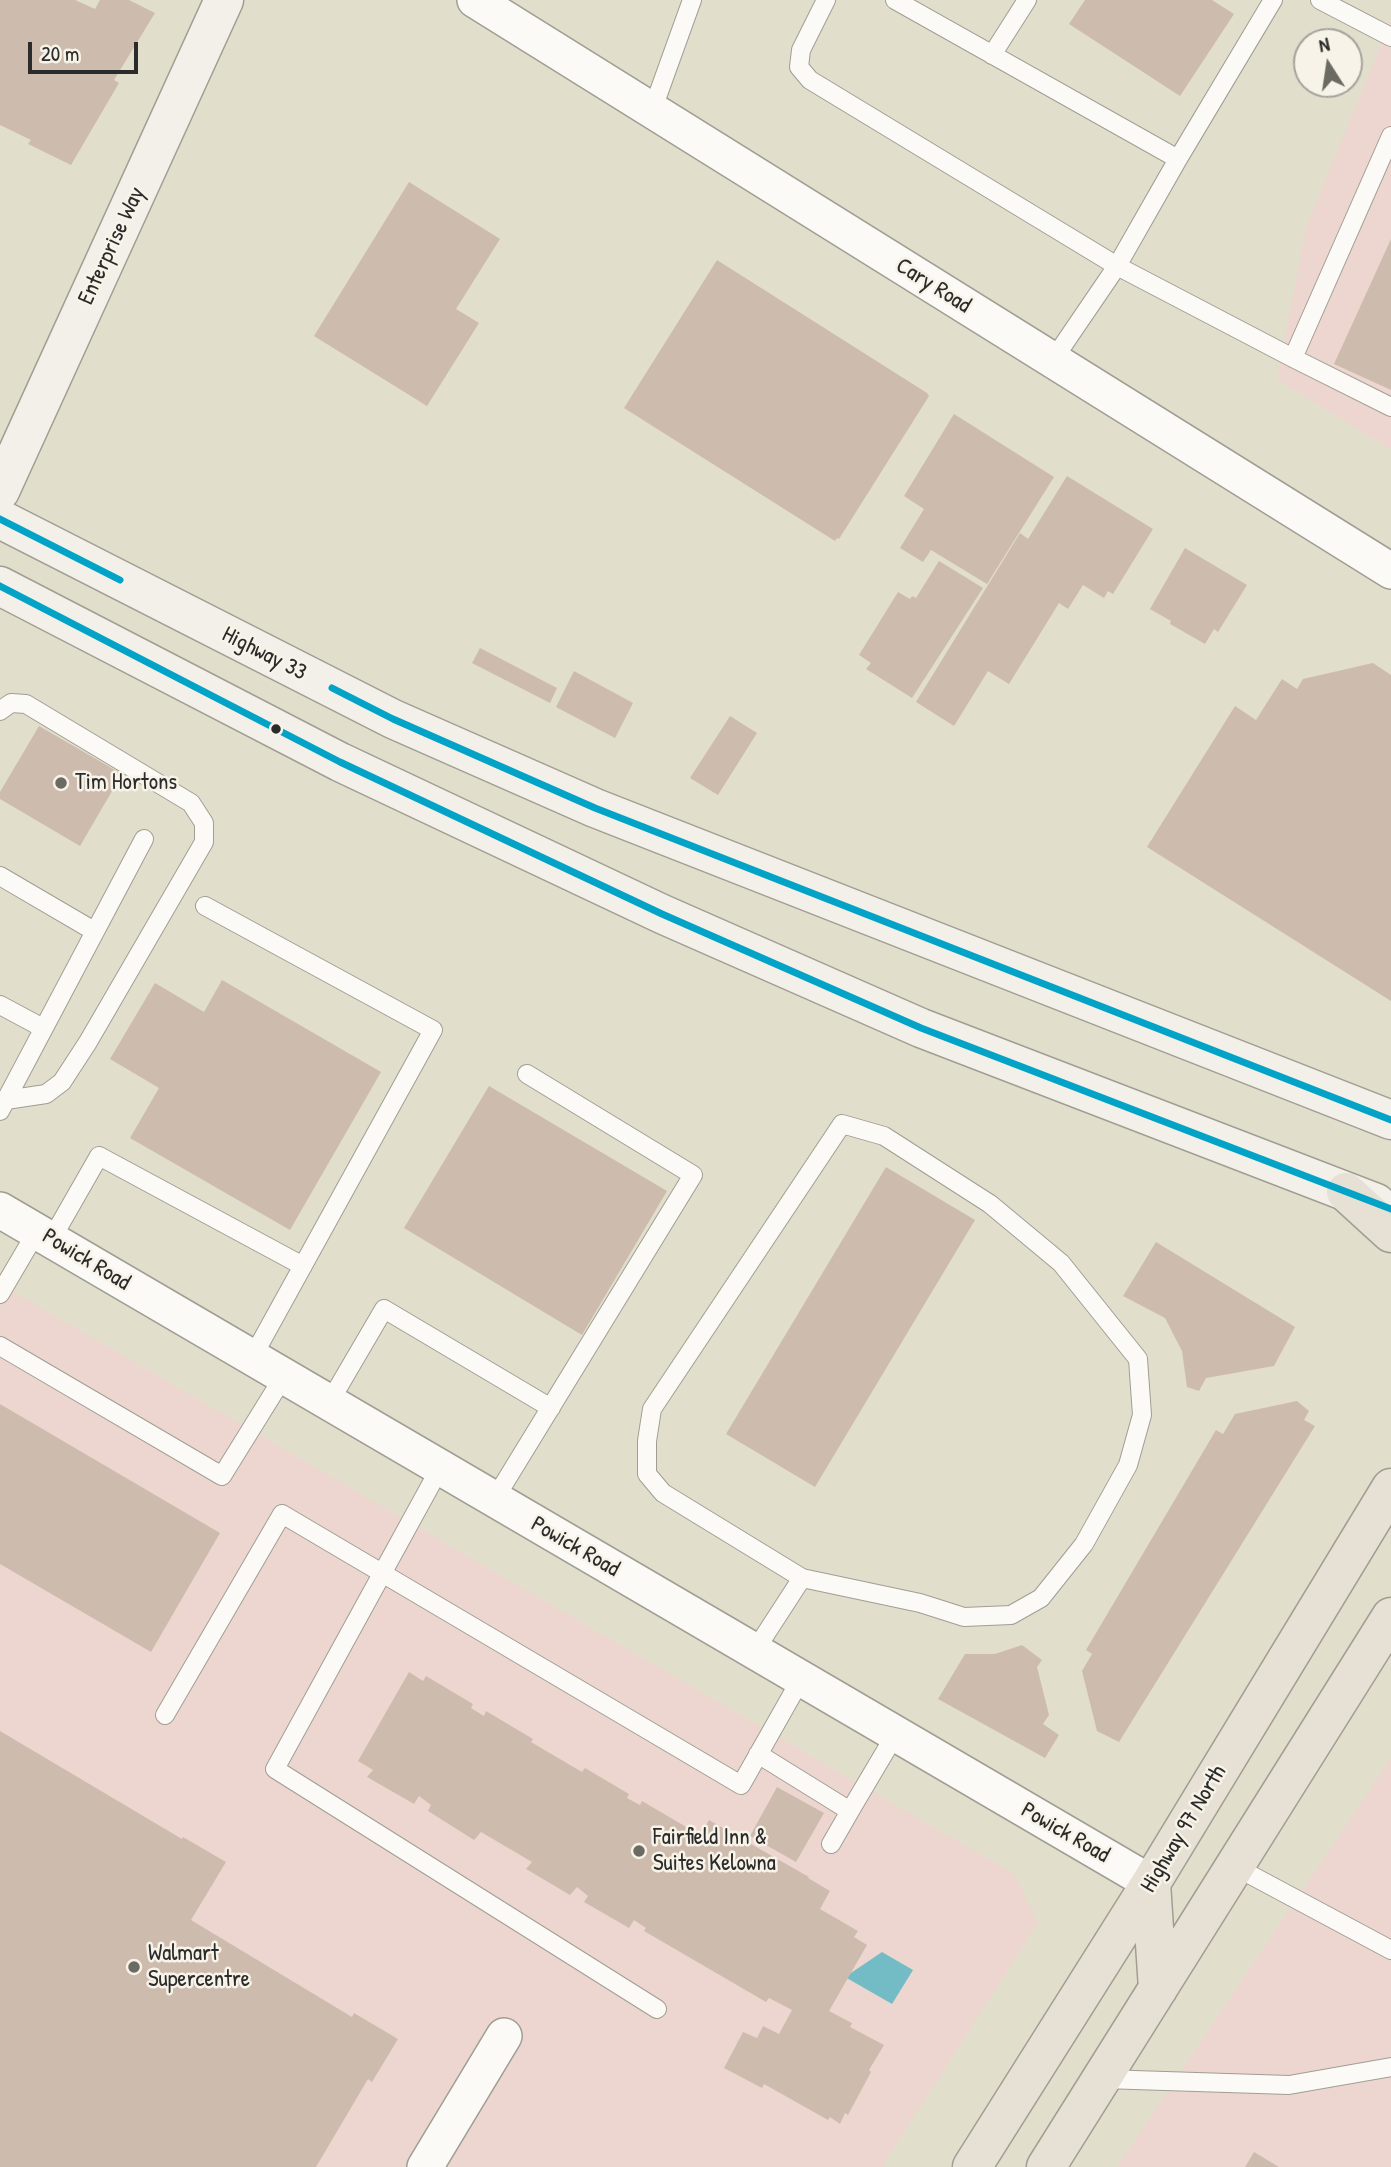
<!DOCTYPE html>
<style>
body{margin:0}
#map{position:relative;width:1391px;height:2167px;overflow:hidden;background:#e2decc;font-family:"Patrick Hand",sans-serif}
canvas{display:block}
.north{position:absolute;left:1293px;top:28px;width:70px;height:70px;box-sizing:border-box;background:#f7f3e8;border:2px solid #a5a39c;border-radius:50%;rotate:348deg;font-size:19px;font-weight:700;line-height:28px;text-align:center;color:#2b2b2b}
.north::after{content:'';display:block;margin:auto;width:24px;height:32px;background:#6b6a63;clip-path:polygon(50% 0,100% 100%,50% 72%,0 100%)}
.scale{position:absolute;left:28px;top:42px;width:110px;height:32px;box-sizing:border-box;border:4px solid #2b2b2b;border-top:0;padding-left:9px;font-size:21px;line-height:24px;white-space:nowrap;color:#2b2b2b;-webkit-text-stroke:5px #f7f3e8;paint-order:stroke}
</style>
<div id="map">
<canvas width="1391" height="2167"></canvas>
<div class="north">N</div>
<div class="scale">20 m</div>
</div>
<script>
const context = document.querySelector('canvas').getContext('2d');
context.lineJoin = 'round';
function fillPath(path, color) { context.fillStyle = color; context.fill(path, 'evenodd'); }
const toPath = rows => new Path2D(rows.map(r => 'M' + r).join(''));
function trace(path, color, width, dash) { context.strokeStyle = color; context.lineWidth = width; context.lineCap = dash ? 'butt' : 'round'; context.setLineDash(dash || []); context.stroke(path); }
function drawText(font, color, halo, rows, align = 'center') {
  context.font = font + ' "Patrick Hand",sans-serif'; context.lineWidth = 5; context.setLineDash([]); context.textBaseline = 'middle'; context.strokeStyle = halo; context.fillStyle = color; for (const [text, x, y, turn = 0] of rows) {
    context.save(); context.translate(x, y); context.rotate((+turn || 0) * Math.PI / 180); context.textAlign = isNaN(turn) ? turn : align; if (halo) context.strokeText(text, 0, 0); context.fillText(text, 0, 0); context.restore();
  }
}
const built = toPath([
 [1391,20,1391,449,1277,380,1306,228],
 [0,1284,1014,1874,1038,1923,882,2167,0,2167],
 [1391,1758,1391,2167,1117,2167,1381,1773]
]);
const water = toPath([
 [882,1952,913,1970,892,2004,845,1977]
]);
const building = toPath([
 [0,0,75,0,95,9,100,0,129,0,155,13,114,80,119,83,71,165,28,144,31,140,0,125],
 [1085,0,1212,0,1234,14,1180,96,1069,24],
 [409,182,500,239,456,309,479,323,427,406,314,336],
 [1391,239,1391,390,1334,364],
 [717,260,927,393,929,396,839,539,837,538,835,541,624,408],
 [954,414,1054,477,987,584,931,550,923,562,900,548,924,509,904,496],
 [1067,476,1153,529,1113,594,1108,591,1104,598,1083,585,1068,609,1059,603,1009,684,988,671,954,726,916,702,1020,533,1028,539],
 [1185,548,1247,585,1218,632,1214,629,1205,644,1170,624,1171,621,1150,609],
 [939,561,983,588,912,698,866,669,871,663,859,655,898,592,910,599,912,596,916,598],
 [480,648,557,688,550,703,472,663],
 [1373,663,1391,675,1391,1001,1147,847,1235,706,1256,720,1282,679,1297,689,1303,679],
 [574,671,633,703,615,738,556,707],
 [730,716,757,733,718,795,690,778],
 [39,726,122,774,80,846,0,799,0,792],
 [222,980,381,1072,290,1230,130,1138,159,1088,110,1059,155,983,204,1012],
 [489,1086,667,1191,582,1335,404,1228],
 [886,1167,975,1220,815,1487,726,1434],
 [1156,1242,1295,1327,1274,1366,1206,1378,1199,1391,1187,1387,1182,1351,1165,1318,1123,1296],
 [1297,1401,1309,1411,1304,1420,1315,1426,1119,1742,1097,1731,1082,1671,1092,1654,1086,1650,1216,1430,1223,1434,1235,1414],
 [0,1404,220,1533,151,1652,0,1564],
 [1022,1645,1042,1660,1037,1667,1049,1715,1043,1724,1059,1735,1045,1758,938,1699,965,1654,995,1654],
 [409,1672,423,1681,426,1676,473,1704,471,1708,484,1716,486,1711,533,1739,531,1742,582,1772,585,1768,629,1794,627,1798,640,1805,642,1801,688,1828,686,1832,698,1839,709,1820,809,1877,808,1878,830,1891,820,1909,858,1931,854,1937,867,1945,829,2011,852,2023,850,2027,884,2045,869,2070,871,2072,848,2115,845,2113,840,2124,830,2117,828,2120,764,2084,762,2088,724,2068,743,2032,757,2038,763,2026,779,2034,792,2010,769,1998,766,2002,644,1931,646,1928,634,1920,629,1928,584,1902,588,1896,577,1887,570,1895,526,1869,532,1862,481,1832,474,1840,428,1811,431,1805,419,1796,414,1804,367,1777,373,1770,358,1761],
 [0,1731,182,1839,183,1837,226,1862,191,1920,352,2017,354,2013,398,2039,372,2082,368,2079,316,2167,0,2167],
 [777,1787,824,1813,796,1862,750,1836],
 [1254,2152,1279,2167,1245,2167]
]);
const lane = toPath([
 [826,0,801,50,799,67,810,80,1117,266,1053,360],
 [895,0,1178,159],
 [1273,0,1178,159,1117,266,1293,358,1391,407],
 [1320,0,1391,37],
 [992,55,1027,0],
 [652,111,692,0],
 [1293,358,1391,136],
 [0,711,11,703,26,704,191,803,204,823,204,842,88,1042,62,1082,46,1094,6,1100],
 [0,876,94,931],
 [205,906,433,1030,252,1358],
 [0,1005,43,1028],
 [0,1111,144,839],
 [51,1240,99,1156,303,1266],
 [0,1294,37,1231],
 [0,1346,222,1476,284,1376],
 [329,1403,384,1309,551,1408],
 [440,1468,275,1769,657,2009],
 [494,1500,693,1175,527,1074],
 [754,1652,802,1578,663,1493,647,1474,647,1441,652,1409,842,1124,884,1136,990,1204,1061,1263,1138,1359,1142,1415,1128,1465,1084,1544,1041,1598,1011,1615,964,1617,920,1603,802,1578],
 [165,1715,282,1514,741,1785,801,1679],
 [758,1754,850,1811,895,1735],
 [831,1844,850,1811],
 [1234,1866,1391,1950],
 [1103,2079,1289,2085,1391,2067]
]);
const street = toPath([
 [475,0,1391,571],
 [0,1210,1151,1883],
 [425,2167,504,2036]
]);
const secondary = toPath([
 [0,491,224,0],
 [0,519,393,719,595,808,1391,1120],
 [0,586,340,762,662,914,921,1028,1376,1203]
]);
const highway = toPath([
 [1346,1192,1391,1233],
 [1151,1883,1158,1989],
 [972,2167,1151,1883,1391,1488],
 [1046,2167,1391,1617]
]);
const bus1 = toPath([
 [0,519,120,580],
 [0,586,340,762,662,914,921,1028,1391,1209],
 [332,688,393,719,595,808,1391,1120]
]);
const markers = [
 [276,729,6,"#2b2b2b"],
 [61,783,7,"#6b6a63"],
 [639,1851,7,"#6b6a63"],
 [134,1967,7,"#6b6a63"]
];
const streetNames = [
 ["Enterprise Way",112,246,-65],
 ["Cary Road",933,286,32],
 ["Highway 33",264,654,27],
 ["Powick Road",86,1260,31],
 ["Powick Road",575,1547,30],
 ["Highway 97 North",1184,1829,-59],
 ["Powick Road",1065,1833,30]
];
const poiNames = [
 ["Tim Hortons",75,783],
 ["Fairfield Inn &",653,1838],
 ["Suites Kelowna",653,1864],
 ["Walmart",148,1954],
 ["Supercentre",148,1980]
];
fillPath(built, '#eed6d0');
fillPath(water, '#73bcc6');
fillPath(building, '#cdbcad');
trace(lane, '#a09e93', 20);
trace(street, '#a09e93', 38);
trace(secondary, '#a09e93', 41);
trace(highway, '#a09e93', 41);
trace(lane, '#fbfaf7', 18);
trace(street, '#fbfaf7', 35);
trace(secondary, '#f3f0e9', 38);
trace(highway, '#e6e1d4', 38);
trace(bus1, '#02a3c6', 7);
for (const [x, y, r, color] of markers) { const dot = new Path2D(); dot.arc(x, y, r, 0, 2 * Math.PI); context.fillStyle = color; context.fill(dot); trace(dot, '#f7f3e8', 2.5); }
drawText('23px', '#2b2b2b', '#f7f3e8', streetNames);
drawText('23px', '#2b2b2b', '#f7f3e8', poiNames, 'left');
</script>
